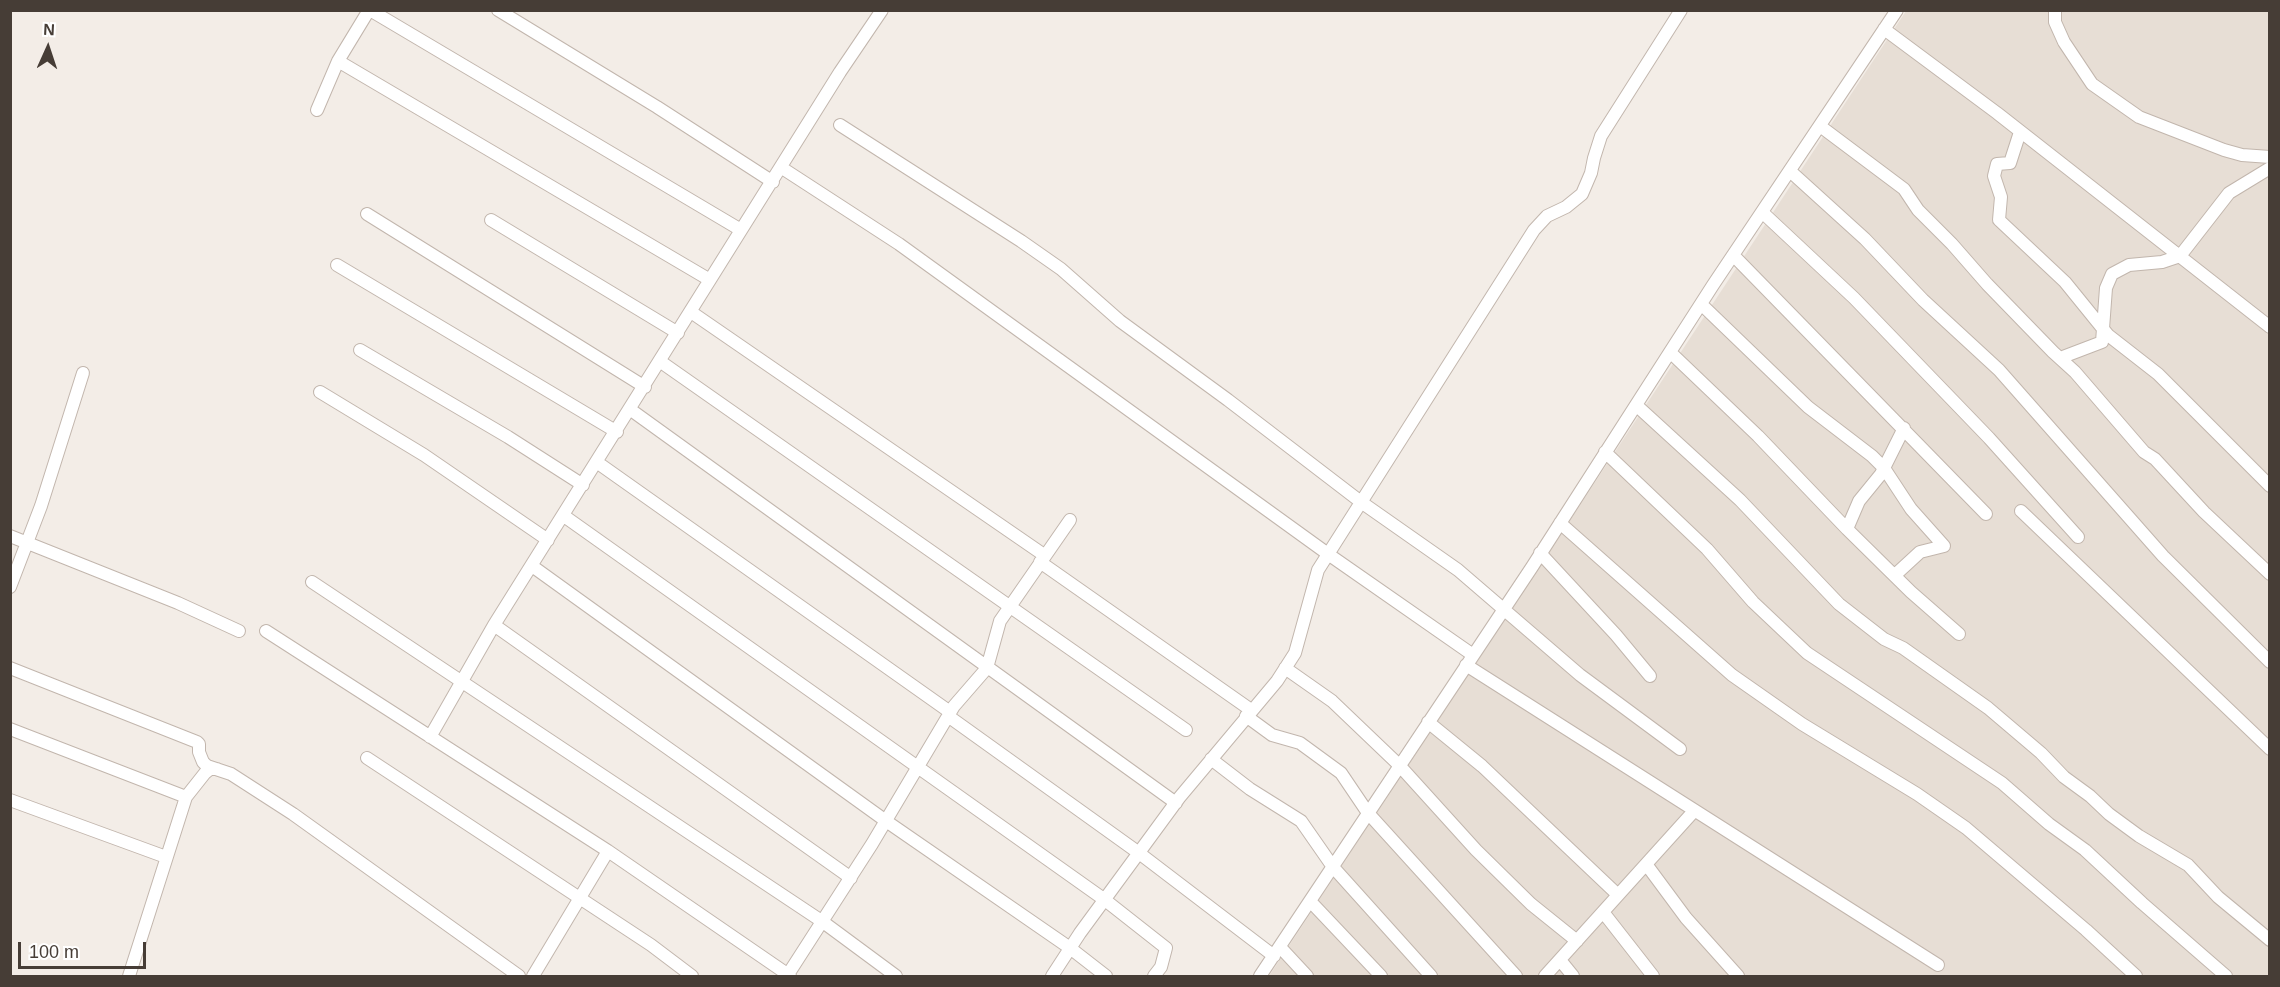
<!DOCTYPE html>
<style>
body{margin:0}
#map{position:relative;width:2280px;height:987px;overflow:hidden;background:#f3ede7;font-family:Helvetica,sans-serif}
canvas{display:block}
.frame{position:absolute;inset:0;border:12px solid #463d36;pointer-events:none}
.north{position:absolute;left:18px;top:18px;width:60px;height:60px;-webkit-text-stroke:4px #fff;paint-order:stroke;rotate:3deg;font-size:16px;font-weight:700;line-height:24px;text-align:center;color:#463d36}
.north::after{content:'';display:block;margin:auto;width:21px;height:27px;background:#463d36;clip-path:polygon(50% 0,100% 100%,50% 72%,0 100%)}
.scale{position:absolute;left:18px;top:942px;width:128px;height:27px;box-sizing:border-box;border:3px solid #463d36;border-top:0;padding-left:8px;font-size:18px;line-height:21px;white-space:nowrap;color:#463d36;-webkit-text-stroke:4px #fff;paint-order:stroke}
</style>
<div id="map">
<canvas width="2280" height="987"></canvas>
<div class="frame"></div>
<div class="north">N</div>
<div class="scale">100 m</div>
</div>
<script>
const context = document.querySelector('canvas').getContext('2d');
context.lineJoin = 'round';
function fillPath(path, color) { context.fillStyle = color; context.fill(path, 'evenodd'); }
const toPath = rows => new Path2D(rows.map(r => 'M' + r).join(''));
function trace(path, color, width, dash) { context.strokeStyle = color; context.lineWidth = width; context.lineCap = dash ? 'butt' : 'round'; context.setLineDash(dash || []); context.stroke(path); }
const residential = toPath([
 [1906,11,2269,11,2269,976,1269,976]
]);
const minor = toPath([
 [370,10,741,230],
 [498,10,657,107,773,182],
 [2055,10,2055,22,2064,42,2092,84,2139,117,2224,150,2242,155,2270,157],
 [1884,29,1997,113,2270,327],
 [338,61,710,280],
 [317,110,338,61,369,10],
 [840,125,1021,241,1061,269,1120,321,1228,400,1361,502,1458,570,1580,675,1680,749],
 [1820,126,1904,189,1918,210,1952,244,1987,284,2053,352,2075,372,2144,452,2155,459,2204,512,2270,574],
 [2020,132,2010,163,1997,164,1994,176,2001,197,1999,220,2065,282,2108,335,2158,374,2270,486],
 [782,168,899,244,1328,554,1473,655],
 [1790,171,1865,239,1923,300,1999,370,2163,556,2270,662],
 [1762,212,1854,298,1989,438,2078,537],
 [367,214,645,387],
 [491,220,678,333],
 [1733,255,1986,514],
 [337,265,617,432],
 [1701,304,1808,407,1872,456,1884,468,1911,509,1944,546,1920,552,1895,575],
 [691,312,1044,555],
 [360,350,508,437,583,485],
 [1670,352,1758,436,1847,529,1911,592,1959,634],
 [2060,358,2102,342,2106,288,2112,274,2129,265,2162,262,2180,256,2229,193,2270,168],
 [661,362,1186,730],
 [320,392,424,455,548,540],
 [1636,405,1740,500,1839,604,1884,639,1903,648,1988,708,2041,753,2064,777,2090,796,2109,814,2139,836,2188,865,2218,897,2270,940],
 [631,410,1176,803],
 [1605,452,1707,549,1753,602,1807,653,2002,783,2049,824,2085,850,2142,903,2226,976],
 [598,463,950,712],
 [2021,511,2270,749],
 [564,516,1105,900,1166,948,1161,967,1154,976],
 [1560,523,1732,675,1802,724,1917,794,1966,828,2086,930,2136,976],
 [1847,529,1859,501,1881,474,1904,428],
 [10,536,178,603,239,631],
 [1540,553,1616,635,1650,676],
 [1040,562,1251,710],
 [532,566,886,821,1070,948,1106,976],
 [312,582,823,922,896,976],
 [10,587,41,506,83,373],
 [494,625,851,878],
 [266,631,608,851,790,976],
 [1466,665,1938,965],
 [10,668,197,742,199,744,199,752,203,762,207,766,231,774,293,814,519,976],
 [1285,668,1332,701,1399,765,1476,850,1531,904,1577,941],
 [948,716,1139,853,1274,956],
 [1246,716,1272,735,1300,743,1341,773,1368,813,1516,976],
 [1428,722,1482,766,1618,895],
 [10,729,186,797],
 [430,737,494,625,840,72,882,10],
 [367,758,651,945,692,976],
 [1211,759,1250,789,1301,821,1333,867,1431,976],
 [10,800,166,857],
 [1646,864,1686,918,1738,976],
 [1310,901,1381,976],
 [1603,912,1653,976],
 [1280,947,1307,976],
 [1560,960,1573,976],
 [129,976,186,797,205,773,210,769,217,769],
 [533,976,608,851],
 [787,976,872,844,954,706,987,668,1000,621,1070,520],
 [1052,976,1080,933,1179,798,1277,681,1295,653,1318,570,1534,230,1547,216,1566,207,1582,194,1591,173,1594,158,1601,136,1681,10],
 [1260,976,1532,567,1713,285,1897,10],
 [1545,976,1694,811]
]);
fillPath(residential, '#e7ded5');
trace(minor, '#c2b6ad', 14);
trace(minor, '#fff', 12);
</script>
